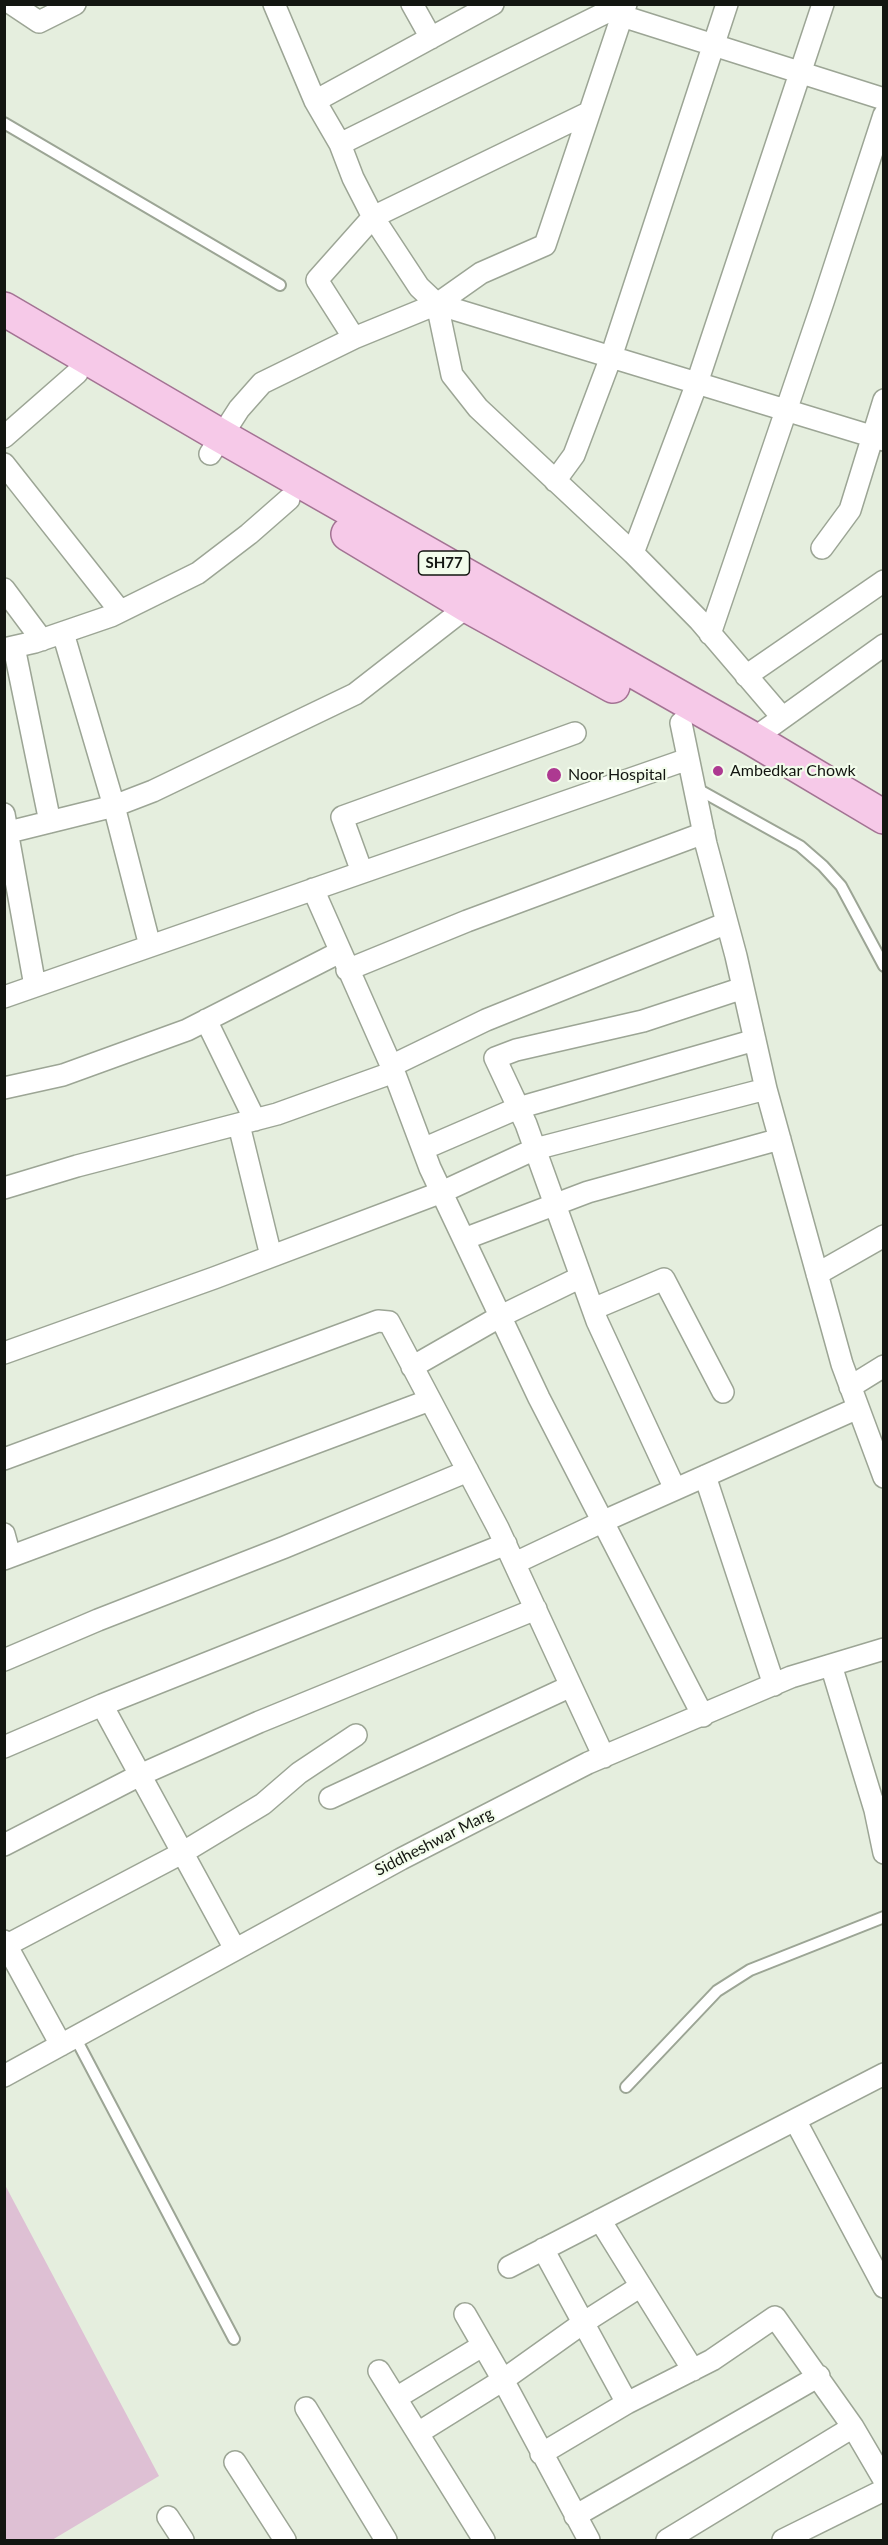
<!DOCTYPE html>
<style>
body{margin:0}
#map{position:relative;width:888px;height:2545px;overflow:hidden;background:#e5eede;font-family:Lato,sans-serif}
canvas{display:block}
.frame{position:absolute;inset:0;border:6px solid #131611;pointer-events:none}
</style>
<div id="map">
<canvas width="888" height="2545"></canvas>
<div class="frame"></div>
</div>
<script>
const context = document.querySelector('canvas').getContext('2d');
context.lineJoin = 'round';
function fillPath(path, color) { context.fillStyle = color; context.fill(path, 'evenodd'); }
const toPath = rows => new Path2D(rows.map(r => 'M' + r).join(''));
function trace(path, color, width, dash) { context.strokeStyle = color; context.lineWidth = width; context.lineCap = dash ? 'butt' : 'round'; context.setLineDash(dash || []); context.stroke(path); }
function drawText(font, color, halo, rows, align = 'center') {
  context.font = font + ' Lato,sans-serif'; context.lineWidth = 4.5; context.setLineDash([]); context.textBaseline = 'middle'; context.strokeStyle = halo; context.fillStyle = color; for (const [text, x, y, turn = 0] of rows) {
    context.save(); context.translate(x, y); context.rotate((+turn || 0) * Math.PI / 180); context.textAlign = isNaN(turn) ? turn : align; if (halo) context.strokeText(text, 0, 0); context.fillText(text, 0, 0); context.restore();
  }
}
const green = toPath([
 [4,2183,159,2476,52,2540,5,2540]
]);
const service = toPath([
 [4,123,280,285],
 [694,787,800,846,823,866,841,886,884,966],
 [75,2037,234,2339],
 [626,2087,717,1991,750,1970,884,1917]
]);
const minor = toPath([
 [12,4,39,22,75,4],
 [274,4,315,101,340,144,353,178,373,217,419,287,437,304,452,375,478,408,633,553,699,620,782,717],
 [412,4,431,38],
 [622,16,884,99],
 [315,101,493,4],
 [340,144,623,4],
 [437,304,884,440],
 [354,338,317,280,373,217,588,113],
 [4,437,77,373],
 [210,454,239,409,262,383,354,338,437,304,481,273,545,245,626,4],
 [4,464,120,611],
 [555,481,574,455,611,357,727,4],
 [822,548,850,510,884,400],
 [633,553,697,383,823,4],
 [4,589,42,640],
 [63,633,114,806,150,946],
 [710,634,823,302,884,115],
 [14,647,50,822],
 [4,649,35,642,111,616,198,573,249,534,289,499],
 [746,676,884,581],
 [681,723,706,844,736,956,766,1089,842,1364,884,1477],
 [753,739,884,645],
 [4,814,35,986],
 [9,832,114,806,153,791,355,694,468,606],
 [362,872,342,817,575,733],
 [313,889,394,1072,430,1168,539,1398,703,1716],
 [347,970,467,921,704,833],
 [4,997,688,759],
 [206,1020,255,1120],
 [391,1066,486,1020,727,923],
 [4,1088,63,1075,187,1030,340,952],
 [239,1125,271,1256],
 [423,1149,518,1108,755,1040],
 [4,1188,77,1166,277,1114,394,1072],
 [464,1239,588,1192,780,1139],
 [817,1274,884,1236],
 [593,1309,664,1279,723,1392],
 [4,1353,214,1278,442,1192,535,1149,766,1089],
 [412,1367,501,1316,581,1277],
 [850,1387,884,1366],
 [4,1459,378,1321,389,1322,498,1528,571,1686,330,1798],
 [705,1476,774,1685],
 [675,1489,597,1321,526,1124,495,1058,516,1050,643,1021,743,988],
 [4,1534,10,1556],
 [4,1559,430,1400],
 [515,1563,604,1521,858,1408],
 [4,1660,98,1620,285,1547,468,1471],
 [831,1665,875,1810],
 [571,1686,604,1757],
 [102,1705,235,1949],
 [4,1747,102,1705,506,1544],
 [884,1806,875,1810,884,1853],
 [4,1845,140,1775,259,1722,536,1609],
 [4,1941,61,2045],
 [7,1945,182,1853,263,1804,299,1773,356,1735],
 [4,2076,401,1859,588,1763,791,1677,884,1649],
 [795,2120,884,2287],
 [600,2220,693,2370],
 [543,2249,627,2403],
 [509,2267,884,2074],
 [465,2314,503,2380,589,2540],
 [379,2371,484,2540],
 [396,2398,482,2346],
 [306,2408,386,2540],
 [418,2433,503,2380,583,2323,641,2286],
 [541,2454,627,2403,712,2360,775,2317,853,2427,884,2480],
 [235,2462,285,2540],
 [575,2516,819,2376],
 [168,2517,183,2540],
 [667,2540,853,2427],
 [783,2540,884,2490]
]);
const primary = toPath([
 [4,309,221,436,753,739,884,817],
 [348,534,468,606,613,686]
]);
const markers = [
 [718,771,6,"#ad3991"],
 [554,775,8,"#ad3991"]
];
const shields = [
 [444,563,51]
];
const shieldNames = [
 ["SH77",444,563]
];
const poiNames = [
 ["Ambedkar Chowk",730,771],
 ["Noor Hospital",568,775]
];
const streetNames = [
 ["Siddheshwar Marg",434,1842,-27]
];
fillPath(green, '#dec0d4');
trace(service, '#9ca595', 14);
trace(minor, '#9ca595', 24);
trace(primary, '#a37393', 36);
trace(service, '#fff', 10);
trace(minor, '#fff', 21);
trace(primary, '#f6c9e8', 33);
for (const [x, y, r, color] of markers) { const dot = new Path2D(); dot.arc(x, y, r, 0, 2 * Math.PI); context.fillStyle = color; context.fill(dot); trace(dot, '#f2fceb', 2); }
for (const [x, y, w] of shields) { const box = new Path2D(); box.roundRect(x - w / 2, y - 12, w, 24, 4.5); context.fillStyle = '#f2fceb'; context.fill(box); trace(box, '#131611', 1.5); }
drawText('bold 15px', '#131611', null, shieldNames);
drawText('16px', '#131611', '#f2fceb', poiNames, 'left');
drawText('16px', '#131611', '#f2fceb', streetNames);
</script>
